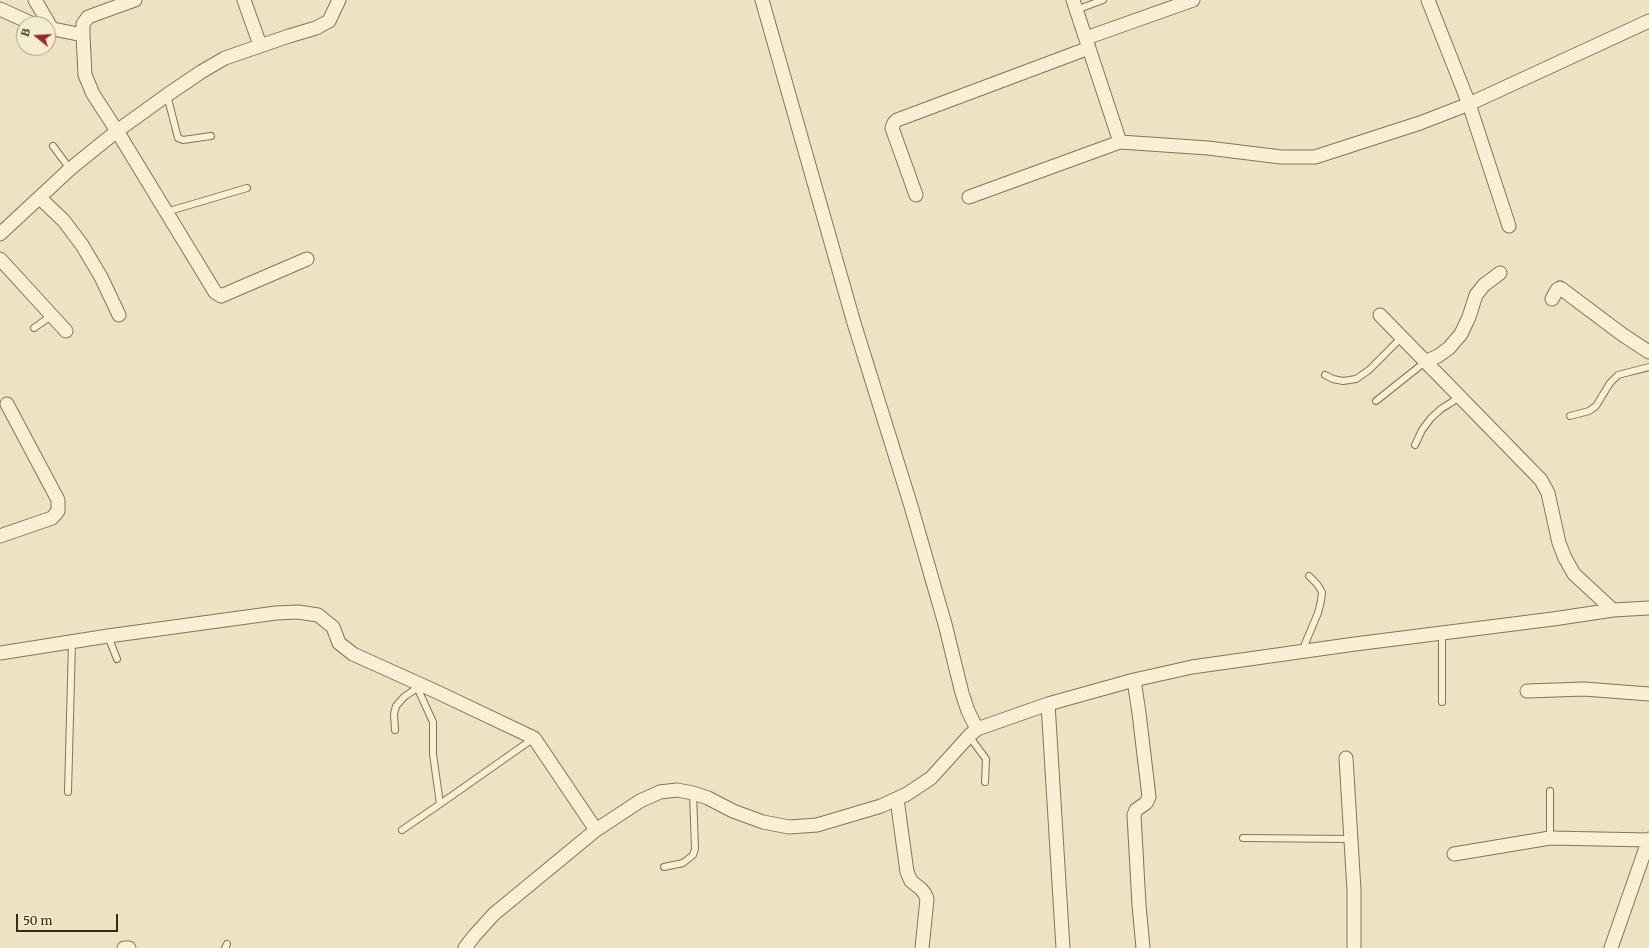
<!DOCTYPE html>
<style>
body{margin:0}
#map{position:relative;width:1649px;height:948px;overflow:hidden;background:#ede2c2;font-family:Merriweather,serif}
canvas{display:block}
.north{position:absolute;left:16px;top:16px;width:40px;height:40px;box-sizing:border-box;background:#f4ecd1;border:1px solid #a89e89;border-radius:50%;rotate:288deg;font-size:11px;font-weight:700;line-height:16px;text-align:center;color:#362a1d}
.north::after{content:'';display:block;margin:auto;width:14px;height:18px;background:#932f2b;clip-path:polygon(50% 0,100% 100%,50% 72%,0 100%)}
.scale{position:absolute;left:16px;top:914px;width:102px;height:18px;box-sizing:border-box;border:2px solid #362a1d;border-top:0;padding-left:5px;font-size:12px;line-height:14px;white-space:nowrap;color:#362a1d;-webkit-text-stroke:3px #f4ecd1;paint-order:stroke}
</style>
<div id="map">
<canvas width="1649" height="948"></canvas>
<div class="north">B</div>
<div class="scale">50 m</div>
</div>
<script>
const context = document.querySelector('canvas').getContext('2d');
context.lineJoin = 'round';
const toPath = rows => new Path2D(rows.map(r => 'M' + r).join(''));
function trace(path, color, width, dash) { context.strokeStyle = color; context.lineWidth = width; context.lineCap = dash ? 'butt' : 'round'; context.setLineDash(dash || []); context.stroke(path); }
const lane = toPath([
 [1076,10,1103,0],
 [167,95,178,138,183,140,211,136],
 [53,146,70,169],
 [166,212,247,188],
 [34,328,51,316],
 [1325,375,1333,379,1343,381,1356,379,1369,370,1402,337],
 [1376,401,1425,362],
 [1570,416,1589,411,1596,406,1610,383,1618,375,1649,367],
 [1415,445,1422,430,1431,418,1441,409,1460,397],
 [1442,634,1442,702],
 [108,636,117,659],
 [1302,651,1318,613,1321,601,1322,592,1317,584,1309,576],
 [416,685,433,722,433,754,440,804],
 [395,730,394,714,396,706,404,697,417,688],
 [969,736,986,759,985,782],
 [1550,791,1550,838],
 [68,792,72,642],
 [402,830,440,804,534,738],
 [1243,838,1350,839],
 [664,867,683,863,693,855,695,849,693,793],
 [225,948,227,944]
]);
const street = toPath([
 [35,0,52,29],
 [135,0,88,17,83,24,83,35,85,75,93,94,117,131,215,292,221,296,228,293,307,259],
 [244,0,260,45],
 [762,0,854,323,911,506,945,624,962,693,968,711,977,729],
 [1073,0,1120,142],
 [1428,0,1469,104,1509,226],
 [0,9,33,24],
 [48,28,83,35],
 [1086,38,1193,0],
 [916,195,892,128,894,123,897,120,1089,48],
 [969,197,1120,142,1208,148,1281,157,1315,157,1420,123,1469,104,1649,21],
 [40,198,64,221,82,245,101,277,119,315],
 [0,234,70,169,117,131,167,95,201,72,225,58,289,36,316,28,329,21,339,0],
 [0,259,66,331],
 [1552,299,1557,290,1560,288,1563,290,1623,335,1649,352],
 [1380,315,1541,480,1548,493,1559,543,1565,558,1574,574,1613,610],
 [1425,362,1438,356,1449,348,1461,334,1469,317,1476,295,1484,285,1500,273],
 [0,536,52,518,58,511,58,500,7,404],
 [0,653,108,636,276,613,298,612,318,615,333,627,339,643,353,654,435,691,534,738,596,830],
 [1134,680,1139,713,1149,797,1146,803,1136,810,1134,815,1139,905,1143,948],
 [1527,691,1584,689,1649,694],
 [1048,704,1063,948],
 [1346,758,1354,890,1354,948],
 [897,799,907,872,911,881,921,889,925,894,927,899,922,948],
 [1454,854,1550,838,1649,840],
 [124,948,129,948],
 [465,948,474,936,494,914,596,830,640,801,660,792,677,790,693,793,708,798,733,811,763,822,789,827,817,825,881,806,907,794,931,778,969,736,977,729,1048,704,1134,680,1192,667,1355,644,1553,619,1613,610,1649,608],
 [1611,948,1649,839]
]);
trace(lane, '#867359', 8);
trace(street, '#867359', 15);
trace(lane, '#f8efd4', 6);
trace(street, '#f8efd4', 13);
</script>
